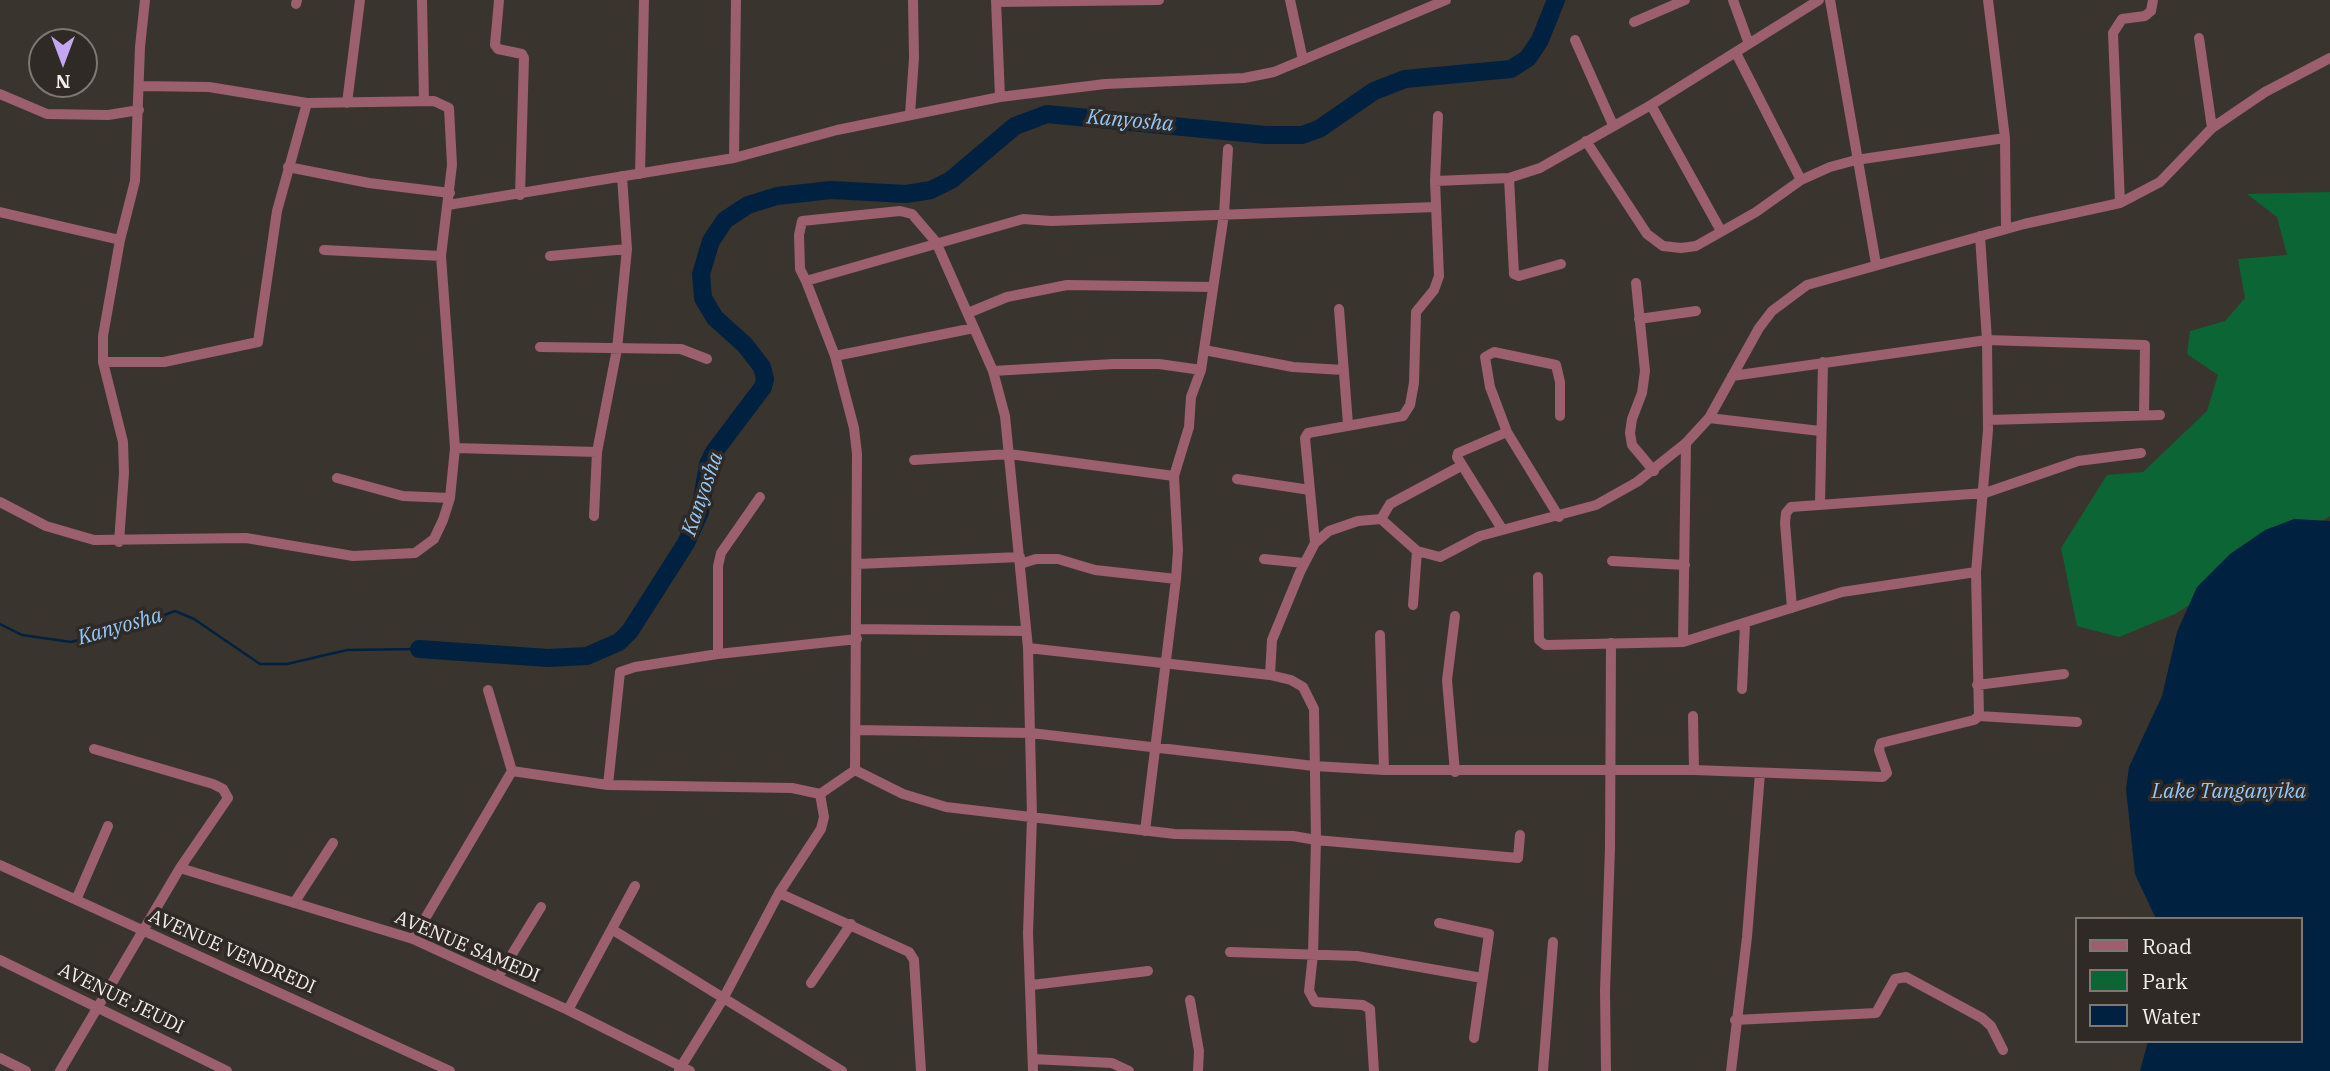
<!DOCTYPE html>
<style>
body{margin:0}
#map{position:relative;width:2330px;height:1071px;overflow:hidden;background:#3a342e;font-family:"IBM Plex Serif",serif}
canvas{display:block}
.legend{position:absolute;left:2075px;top:917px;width:228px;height:126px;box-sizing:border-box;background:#2f2a25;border:2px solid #7d7874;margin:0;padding:9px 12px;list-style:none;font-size:21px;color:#f2eeeb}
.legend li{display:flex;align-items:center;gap:14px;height:35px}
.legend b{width:35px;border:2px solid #7d7874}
.north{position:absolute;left:28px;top:28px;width:70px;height:70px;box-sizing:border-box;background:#2f2a25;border:2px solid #7d7874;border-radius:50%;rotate:180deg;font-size:19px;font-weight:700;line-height:28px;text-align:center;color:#f2eeeb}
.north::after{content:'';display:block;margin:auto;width:24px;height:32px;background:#c4a7f1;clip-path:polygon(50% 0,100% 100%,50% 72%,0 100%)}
</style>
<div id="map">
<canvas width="2330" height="1071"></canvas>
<ul class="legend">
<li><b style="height:9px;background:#9b5f6e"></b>Road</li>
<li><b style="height:19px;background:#0c6534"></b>Park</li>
<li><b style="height:19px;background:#002240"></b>Water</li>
</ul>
<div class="north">N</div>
</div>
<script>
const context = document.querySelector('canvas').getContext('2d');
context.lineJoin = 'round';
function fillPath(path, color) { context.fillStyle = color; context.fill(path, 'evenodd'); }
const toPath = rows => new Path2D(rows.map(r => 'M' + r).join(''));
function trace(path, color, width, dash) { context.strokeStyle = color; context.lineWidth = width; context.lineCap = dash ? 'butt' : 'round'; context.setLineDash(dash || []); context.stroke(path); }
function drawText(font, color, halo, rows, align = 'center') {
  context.font = font + ' "IBM Plex Serif",serif'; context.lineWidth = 7; context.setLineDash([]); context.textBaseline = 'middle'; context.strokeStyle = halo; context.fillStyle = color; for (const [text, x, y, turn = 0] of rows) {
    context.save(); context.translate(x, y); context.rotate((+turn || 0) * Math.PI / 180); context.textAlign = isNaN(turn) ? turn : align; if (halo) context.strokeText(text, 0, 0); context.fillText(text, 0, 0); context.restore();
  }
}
const green = toPath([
 [2330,192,2330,516,2175,614,2119,637,2077,626,2061,548,2107,475,2143,472,2207,411,2218,375,2187,354,2190,331,2225,321,2245,298,2238,259,2287,255,2277,217,2247,194]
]);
const water = toPath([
 [2294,519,2330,521,2330,1071,2140,1071,2148,1041,2300,1041,2300,919,2156,919,2135,874,2126,789,2129,767,2162,696,2177,632,2197,587,2230,554,2265,530]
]);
const stream = toPath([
 [0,624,22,635,71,642,141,624,175,611,194,619,260,664,287,664,347,650,419,649]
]);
const river = toPath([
 [419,649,548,658,587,656,619,642,630,631,686,543,700,512,708,464,714,452,763,387,765,379,762,367,745,345,715,318,703,298,701,274,711,241,725,220,748,205,777,196,831,190,906,194,931,190,951,180,1015,126,1047,114,1266,135,1302,135,1319,129,1374,91,1405,79,1511,69,1528,58,1540,40,1556,0]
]);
const street = toPath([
 [422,0,424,101],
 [499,0,495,45,498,49,522,54,524,58,520,195],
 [996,0,1000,97],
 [1290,0,1303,60],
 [1733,0,1749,44],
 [1830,0,1876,264],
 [1988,0,2005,138,2006,229],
 [996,2,1159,0],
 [296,4,297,0],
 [1634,22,1685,0],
 [2199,38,2212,128],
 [1575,40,1613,125],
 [1736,53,1801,180],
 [0,94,47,114,108,115,139,110],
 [347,103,360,0],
 [1651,105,1721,231],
 [910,114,914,58,913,0],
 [1586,141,1647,234,1663,246,1681,248,1696,246,1756,212,1801,180,1830,167,1856,160,2005,138],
 [734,158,736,0],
 [288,167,369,183,450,193],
 [640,174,644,0],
 [1509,178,1514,274,1519,276,1561,264],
 [1435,181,1509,178,1540,168,1651,105,1819,0],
 [2120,203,2113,33,2122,19,2145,16,2151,11,2153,0],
 [448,205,734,158,837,130,1000,97,1105,84,1244,78,1274,72,1446,0],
 [0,212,120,240],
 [324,250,441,256],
 [550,256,627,249],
 [806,281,800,269,799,235,802,221,900,211,912,214,936,242,993,371,1005,416,1028,648,1032,817,1028,933,1033,1071],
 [1636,283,1645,371,1642,393,1632,419,1630,433,1632,445,1654,471],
 [1339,309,1348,424],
 [968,313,1007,297,1067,285,1213,287],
 [1639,319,1696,311],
 [540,347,681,349,707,359],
 [1204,350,1293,367,1343,370],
 [835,356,974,328],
 [103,362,164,362,258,342,277,211,307,103],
 [993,371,1113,364,1159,364,1201,370],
 [1732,376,1987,340,2145,345,2144,415],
 [1709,418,1820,431],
 [1988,420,2160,415],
 [455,448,597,452],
 [914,460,1009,454,1174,476],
 [337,478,403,496,450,498],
 [1237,479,1310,490],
 [0,502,46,526,94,540,246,538,353,556,415,553,434,539,443,520,450,498,455,448,441,256,452,165,449,108,434,101,307,103,209,87,140,86],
 [1820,504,1823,362],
 [594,516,597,452,617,349,627,249,622,176],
 [1559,517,1507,432,1490,387,1485,357,1494,352,1556,365,1560,382,1560,416],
 [1381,519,1390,504,1461,466],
 [1502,529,1457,457,1458,453,1507,432],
 [119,542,124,473,123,442,103,362,103,336,120,240,135,181,140,47,145,0],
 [1315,543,1305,438,1308,433,1403,416,1410,405,1414,383,1416,312,1434,290,1439,276,1435,181,1438,116],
 [1264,559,1304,563],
 [1612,561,1685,565],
 [857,564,1020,557],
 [1020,564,1036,559,1058,559,1095,570,1176,579],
 [1538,577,1539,640,1545,645,1683,642,1842,592,1976,572],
 [1413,605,1417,551],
 [1792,608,1785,523,1786,513,1791,507,1985,493,2078,461,2141,453],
 [1455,616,1447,680,1455,772],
 [857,629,1025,631],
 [1380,635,1384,770],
 [1683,642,1686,443],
 [1028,648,1270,675,1291,680,1303,687,1314,709,1316,840,1313,954,1309,991,1315,1002,1363,1005,1370,1009,1374,1071],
 [718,654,718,566,721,553,760,497],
 [1270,675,1272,640,1300,572,1315,543,1329,531,1358,521,1381,519,1417,551,1440,557,1480,536,1596,505,1637,482,1686,443,1709,418,1759,328,1772,311,1807,285,2024,224,2120,203,2160,182,2212,128,2265,92,2330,58],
 [1977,685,2064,674],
 [1742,689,1745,624],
 [1693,716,1694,770],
 [1979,716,2077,722],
 [857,730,1031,733,1314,766,1384,770,1694,770,1883,777,1887,773,1879,750,1881,743,1974,720,1979,716,1976,572,1988,430,1987,340,1980,236],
 [855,770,903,794,946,807,1175,834,1293,836,1316,840,1518,858,1520,835],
 [512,771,608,785,792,788,820,794],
 [608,785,620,672,635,667,718,654,857,639],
 [820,794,855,770,857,454,854,428,835,356,806,281,1023,219,1051,221,1436,207],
 [1145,831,1176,579,1178,550,1174,476,1189,427,1191,397,1201,370,1224,214,1228,149],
 [0,865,450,1071],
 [180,868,413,939,568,1010,690,1071],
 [779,893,909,952,914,960,921,1071],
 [76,900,108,826],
 [294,903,333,843],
 [1439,923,1489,934,1474,1038],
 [613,930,842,1071],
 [413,939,512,771,488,690],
 [1230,952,1357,956,1482,978],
 [0,960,227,1071],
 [498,977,541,907],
 [811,983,851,924],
 [1032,985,1148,971],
 [1190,1000,1199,1051,1198,1071],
 [568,1010,635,886],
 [1735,1020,1876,1013,1895,979,1906,977,1982,1018,1991,1026,2003,1050],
 [0,1058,26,1071],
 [1033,1059,1112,1063,1129,1071],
 [679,1070,723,999,779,893,821,829,824,817,820,794],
 [60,1071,180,868,228,798,223,789,213,784,94,749],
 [1543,1071,1553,942],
 [1606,1071,1605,990,1610,848,1611,643],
 [1731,1071,1747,937,1760,773]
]);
const streetNames = [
 ["AVENUE SAMEDI",467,947,23],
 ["AVENUE VENDREDI",232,952,24],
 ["AVENUE JEUDI",121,999,26]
];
const waterNames = [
 ["Kanyosha",1130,121,5],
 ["Kanyosha",703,494,-71],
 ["Kanyosha",120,627,-16],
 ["Lake Tanganyika",2229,792]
];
fillPath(green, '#0c6534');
fillPath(water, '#002240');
trace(stream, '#002240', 2.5);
trace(river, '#002240', 18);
trace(street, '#9b5f6e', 10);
drawText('19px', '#f2eeeb', '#2f2a25', streetNames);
drawText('italic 21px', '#94c8f9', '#2f2a25', waterNames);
</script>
